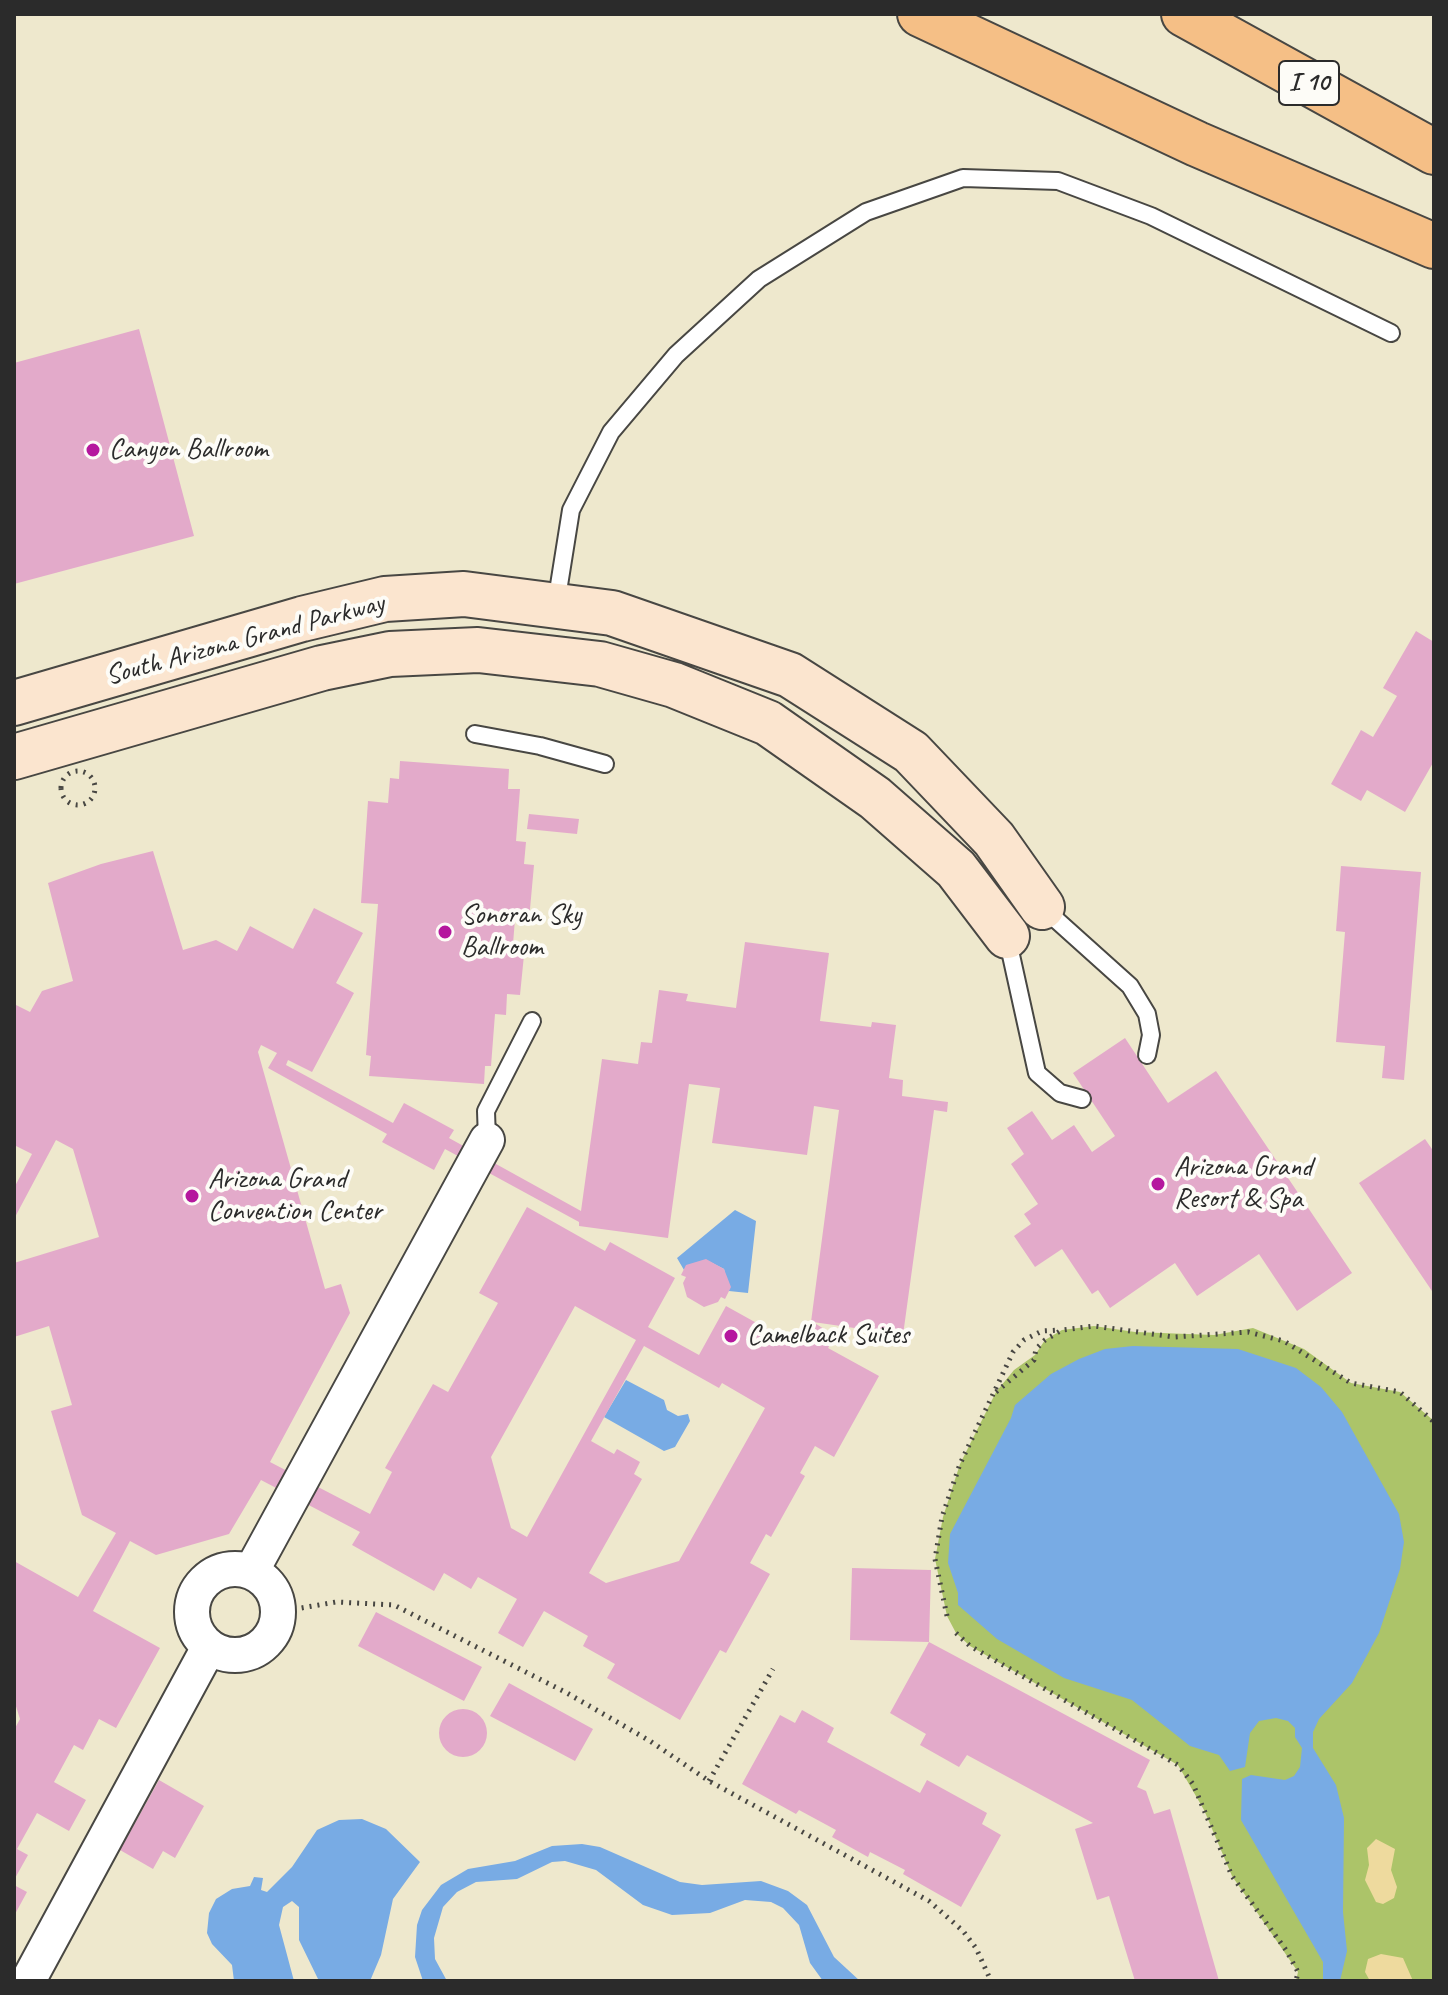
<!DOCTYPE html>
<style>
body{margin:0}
#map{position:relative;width:1448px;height:1995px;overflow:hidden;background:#eee8cd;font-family:Caveat,sans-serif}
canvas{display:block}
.frame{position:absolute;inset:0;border:16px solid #2b2b2b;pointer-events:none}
</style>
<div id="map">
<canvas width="1448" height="1995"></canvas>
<div class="frame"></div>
</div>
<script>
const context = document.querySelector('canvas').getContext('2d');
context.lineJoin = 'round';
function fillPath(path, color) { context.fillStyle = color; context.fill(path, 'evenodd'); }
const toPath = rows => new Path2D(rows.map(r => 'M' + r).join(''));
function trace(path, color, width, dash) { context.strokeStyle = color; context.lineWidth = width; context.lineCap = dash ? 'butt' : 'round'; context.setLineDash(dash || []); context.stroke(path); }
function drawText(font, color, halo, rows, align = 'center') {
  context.font = font + ' Caveat,sans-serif'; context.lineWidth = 8; context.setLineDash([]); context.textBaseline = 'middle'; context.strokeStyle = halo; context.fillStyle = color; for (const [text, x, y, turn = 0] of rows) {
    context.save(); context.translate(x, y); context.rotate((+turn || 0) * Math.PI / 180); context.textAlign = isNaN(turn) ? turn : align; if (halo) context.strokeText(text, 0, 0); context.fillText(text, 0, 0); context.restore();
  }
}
const green = toPath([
 [1094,1326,1135,1332,1214,1335,1253,1328,1304,1349,1351,1383,1400,1392,1434,1421,1434,1981,1296,1981,1298,1972,1232,1876,1204,1810,1178,1765,970,1646,956,1633,947,1616,935,1559,943,1517,960,1464,996,1392,1014,1370,1035,1355,1045,1340,1062,1330]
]);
const sand = toPath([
 [1376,1839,1395,1849,1391,1870,1397,1887,1394,1898,1383,1904,1376,1902,1365,1880,1369,1865,1367,1848],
 [1381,1954,1403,1958,1413,1981,1370,1981,1365,1972,1368,1959]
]);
const water = toPath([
 [735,1210,756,1221,748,1293,729,1291,724,1269,706,1260,684,1270,677,1258],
 [1133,1346,1238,1349,1296,1368,1321,1387,1342,1412,1399,1514,1404,1542,1400,1569,1379,1633,1352,1683,1319,1719,1313,1732,1313,1748,1336,1785,1344,1818,1343,1912,1347,1951,1340,1981,1323,1981,1323,1962,1241,1820,1242,1779,1251,1775,1285,1780,1294,1776,1300,1767,1302,1748,1295,1737,1295,1728,1288,1721,1276,1718,1259,1721,1250,1733,1245,1767,1230,1771,1219,1755,1190,1746,1132,1700,1064,1678,997,1639,958,1605,958,1593,948,1563,950,1534,1011,1418,1015,1405,1051,1374,1079,1359,1105,1349],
 [626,1380,664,1400,667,1410,678,1416,688,1414,690,1421,675,1447,664,1451,604,1417],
 [362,1819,386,1829,420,1862,393,1899,381,1955,370,1981,319,1981,299,1940,299,1907,292,1901,283,1907,279,1925,294,1981,234,1981,232,1965,212,1944,207,1933,209,1913,216,1899,232,1889,250,1886,254,1877,263,1878,261,1890,267,1892,292,1867,317,1830,339,1820],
 [582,1844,600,1847,680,1882,702,1885,761,1881,788,1891,807,1905,834,1957,860,1981,823,1981,810,1963,799,1925,783,1908,771,1902,745,1900,710,1913,672,1915,643,1905,596,1870,565,1861,552,1862,517,1879,476,1882,457,1892,443,1907,434,1938,435,1959,447,1981,423,1981,415,1957,417,1925,422,1910,441,1885,468,1869,515,1861,552,1846]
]);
const building = toPath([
 [139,329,194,536,14,584,14,363],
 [1416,631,1434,642,1434,761,1405,812,1367,790,1361,801,1331,784,1361,730,1373,737,1397,696,1383,688],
 [400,761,509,769,508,789,520,789,516,841,526,842,524,864,534,865,529,920,515,919,513,944,525,945,520,995,507,994,506,1015,495,1014,491,1066,485,1066,484,1084,369,1076,371,1056,366,1055,378,904,361,903,368,801,388,803,390,778,399,779],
 [529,814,579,819,577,834,527,829],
 [153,851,183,950,216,940,237,951,250,926,293,949,314,908,363,933,336,983,354,993,312,1072,288,1060,286,1065,393,1123,404,1103,454,1130,449,1138,581,1211,602,1059,638,1064,641,1042,652,1043,659,990,688,994,686,1001,736,1008,745,942,829,953,820,1021,871,1027,872,1022,896,1025,889,1078,903,1080,902,1096,948,1102,947,1112,934,1110,903,1335,813,1322,835,1336,828,1348,879,1376,834,1457,815,1446,800,1473,805,1476,771,1537,766,1534,750,1563,770,1574,726,1653,720,1650,680,1720,607,1678,615,1664,583,1646,588,1636,544,1611,523,1647,498,1633,517,1599,478,1577,471,1589,444,1573,434,1591,352,1545,360,1532,261,1480,229,1534,156,1555,130,1541,93,1611,160,1648,116,1728,99,1719,83,1750,74,1745,54,1782,86,1800,69,1831,37,1813,17,1849,28,1855,14,1880,14,1730,20,1719,14,1700,14,1561,78,1597,116,1533,82,1515,51,1411,72,1405,49,1326,14,1337,14,1263,99,1237,73,1149,56,1140,14,1219,14,1188,32,1154,14,1145,14,1004,30,1012,42,991,73,981,48,883,101,864],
 [261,1045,277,1053,268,1068,387,1134,382,1142,434,1170,445,1149,579,1222,579,1226,668,1238,689,1084,720,1088,712,1143,807,1155,814,1106,839,1110,811,1322,798,1346,726,1306,699,1355,648,1327,675,1278,610,1242,605,1251,527,1207,479,1293,498,1303,448,1392,433,1384,385,1468,392,1472,370,1514,270,1462,350,1313,341,1284,325,1289,258,1052],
 [575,1306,636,1340,527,1537,511,1528,491,1457],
 [644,1346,719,1388,722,1383,765,1408,679,1561,606,1583,589,1573,642,1479,634,1474,640,1462,617,1449,614,1454,591,1441],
 [1341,866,1421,872,1404,1080,1382,1078,1385,1046,1336,1042,1345,932,1336,931],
 [1125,1038,1168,1103,1216,1071,1352,1273,1297,1311,1259,1254,1197,1296,1175,1263,1110,1308,1098,1290,1092,1294,1062,1249,1035,1267,1014,1236,1031,1224,1024,1214,1038,1204,1011,1164,1024,1154,1007,1128,1032,1111,1052,1140,1074,1125,1092,1152,1115,1136,1073,1073],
 [1425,1139,1434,1152,1434,1294,1359,1183],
 [706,1259,724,1269,731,1287,725,1299,721,1297,718,1302,704,1307,687,1297,683,1283,686,1277,681,1275,686,1265],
 [852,1568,931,1570,929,1642,850,1640],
 [376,1612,482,1667,464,1701,358,1646],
 [929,1642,1150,1760,1137,1787,1146,1791,1154,1814,1170,1809,1219,1981,1135,1981,1109,1896,1097,1900,1075,1829,1093,1823,967,1755,959,1767,920,1745,926,1734,890,1713],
 [509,1683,593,1729,575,1761,490,1716],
 '439 1733a24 24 0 1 1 48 0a24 24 0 1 1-48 0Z',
 [802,1710,834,1728,827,1742,920,1793,927,1780,987,1813,982,1824,1001,1835,961,1907,903,1874,905,1870,870,1852,868,1857,832,1837,836,1830,799,1810,796,1814,742,1784,780,1715,795,1723],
 [159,1780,204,1806,175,1858,163,1851,153,1869,120,1850],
 [14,1885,27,1892,14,1916]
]);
const path = toPath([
 '61 788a17 17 0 1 1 34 0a17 17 0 1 1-34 0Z',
 [996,1392,1034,1360,1036,1349,1045,1340,1062,1330,1094,1326,1174,1337,1248,1332,1284,1341,1351,1383,1400,1392,1434,1422],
 [278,1612,336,1602,394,1605,567,1693,650,1741,709,1781,929,1901,963,1931,976,1948,991,1981],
 [947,1616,935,1559,942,1517,960,1464,1013,1352,1024,1340,1042,1331,1060,1330],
 [956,1633,970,1646,1178,1765,1193,1784,1232,1876,1286,1950,1298,1972,1296,1981],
 [709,1781,773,1669]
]);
const lane = toPath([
 [556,604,571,510,611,432,676,355,759,279,866,212,963,178,1058,181,1151,216,1391,333],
 [475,734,540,746,605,764],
 [1042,907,1130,986,1147,1014,1151,1035,1147,1055],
 [1007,937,1037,1073,1060,1093,1082,1099],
 [487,1140,486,1111,532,1021]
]);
const street = toPath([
 '192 1612a43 43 0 1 1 86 0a43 43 0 1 1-86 0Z',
 [251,1572,487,1140],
 [28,1981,209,1647]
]);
const secondary = toPath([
 [14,703,302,619,385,599,464,594,612,613,790,675,911,752,994,839,1042,907],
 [14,757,322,668,390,654,478,650,600,664,674,685,768,723,875,798,956,869,1007,936]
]);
const highway = toPath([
 [920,14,1197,144,1434,246],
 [1184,14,1434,152]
]);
const markers = [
 [93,450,8,"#b5179e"],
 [445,932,8,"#b5179e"],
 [1158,1184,8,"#b5179e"],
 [192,1196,8,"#b5179e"],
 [731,1336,8,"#b5179e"]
];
const shields = [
 [1309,83,60]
];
const shieldNames = [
 ["I 10",1309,83]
];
const poiNames = [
 ["Canyon Ballroom",109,450],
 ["Sonoran Sky",461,916],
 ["Ballroom",461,948],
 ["Arizona Grand",1174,1168],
 ["Resort & Spa",1174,1200],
 ["Arizona Grand",208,1180],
 ["Convention Center",208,1212],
 ["Camelback Suites",747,1336]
];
const streetNames = [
 ["South Arizona Grand Parkway",245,640,-15]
];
fillPath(green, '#acc469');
fillPath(sand, '#eeda9e');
fillPath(water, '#78abe4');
fillPath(building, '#e3aaca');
trace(lane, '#484743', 20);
trace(street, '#484743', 38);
trace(secondary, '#484743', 48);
trace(highway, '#484743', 48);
trace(path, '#484743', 5, [2, 6]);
trace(lane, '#fff', 16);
trace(street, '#fff', 34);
trace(secondary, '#fbe5cf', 44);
trace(highway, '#f5bf86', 44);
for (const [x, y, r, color] of markers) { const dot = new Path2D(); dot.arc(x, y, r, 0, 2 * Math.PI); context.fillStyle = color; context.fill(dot); trace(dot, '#fdfcf7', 3); }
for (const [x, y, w] of shields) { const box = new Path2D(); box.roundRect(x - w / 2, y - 22, w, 44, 6); context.fillStyle = '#fdfcf7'; context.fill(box); trace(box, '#2b2b2b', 2); }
drawText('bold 26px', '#2b2b2b', null, shieldNames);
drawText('28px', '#2b2b2b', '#fdfcf7', poiNames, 'left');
drawText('28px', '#2b2b2b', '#fdfcf7', streetNames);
</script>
